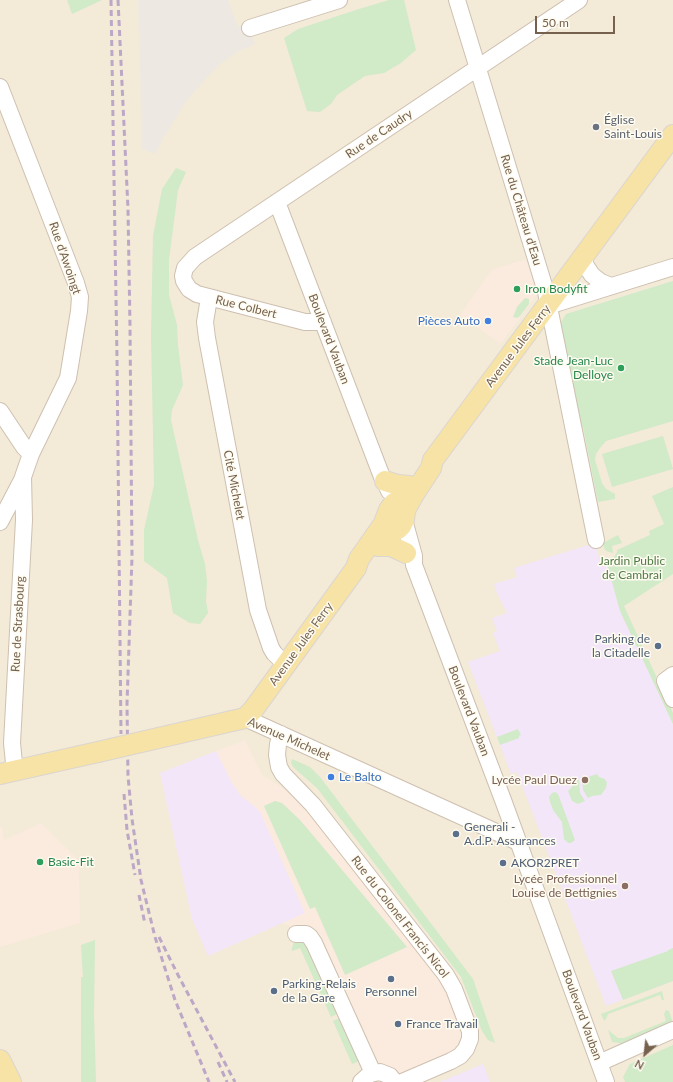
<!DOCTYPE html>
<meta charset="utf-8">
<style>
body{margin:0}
#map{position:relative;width:673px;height:1082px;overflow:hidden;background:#fcf7ea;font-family:Lato,sans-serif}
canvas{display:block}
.north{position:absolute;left:625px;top:1034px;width:40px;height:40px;-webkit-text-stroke:3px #fefbf0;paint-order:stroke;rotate:208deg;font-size:11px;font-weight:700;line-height:16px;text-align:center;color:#76614e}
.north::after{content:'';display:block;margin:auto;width:14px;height:18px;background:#76614e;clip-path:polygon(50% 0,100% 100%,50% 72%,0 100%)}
.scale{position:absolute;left:535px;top:16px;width:80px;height:18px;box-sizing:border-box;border:2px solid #76614e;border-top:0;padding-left:5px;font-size:12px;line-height:14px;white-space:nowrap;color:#76614e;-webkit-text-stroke:3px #fefbf0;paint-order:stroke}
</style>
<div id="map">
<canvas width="673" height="1082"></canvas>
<div class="north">N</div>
<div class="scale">50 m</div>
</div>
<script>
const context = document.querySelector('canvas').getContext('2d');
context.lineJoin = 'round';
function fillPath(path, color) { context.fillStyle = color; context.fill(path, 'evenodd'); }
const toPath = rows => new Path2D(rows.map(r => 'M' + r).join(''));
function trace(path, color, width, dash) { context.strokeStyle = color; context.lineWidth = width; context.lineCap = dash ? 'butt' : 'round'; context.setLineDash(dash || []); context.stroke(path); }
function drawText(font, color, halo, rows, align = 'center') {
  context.font = font + ' Lato,sans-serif'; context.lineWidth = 3; context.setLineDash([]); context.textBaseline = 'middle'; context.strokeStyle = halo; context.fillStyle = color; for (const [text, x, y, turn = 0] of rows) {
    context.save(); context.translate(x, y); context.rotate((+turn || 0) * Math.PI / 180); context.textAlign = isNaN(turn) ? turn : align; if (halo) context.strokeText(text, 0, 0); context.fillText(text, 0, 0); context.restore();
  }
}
const residential = toPath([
 [0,0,673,0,673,1082,0,1082]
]);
const commercial = toPath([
 [526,259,536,292,536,296,501,344,460,315,491,270],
 [245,740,262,775,296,796,449,989,460,1015,461,1036,455,1049,445,1057,403,1075,379,1064,321,937,282,923,208,956,192,919,160,773],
 [41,823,79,861,80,923,0,947,0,827,2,827,4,840]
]);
const industrial = toPath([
 [138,0,228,0,238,27,247,23,255,44,239,51,219,65,200,85,185,103,174,121,161,142,156,154,142,149]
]);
const education = toPath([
 [596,544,600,563,607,562,620,611,673,724,673,981,606,1006,520,780,517,772,511,774,468,662,500,651,493,633,497,631,492,618,507,613,497,593,494,584,517,577,514,568,588,545,589,547],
 [216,751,232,783,240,795,254,806,260,812,305,913,208,956,192,919,160,773],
 [483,1064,490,1082,440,1082]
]);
const green = toPath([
 [67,0,102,0,72,14],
 [389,0,404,0,416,50,401,63,384,73,365,76,337,95,331,104,320,112,307,111,284,38,298,29,359,9],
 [176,168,186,172,178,190,169,260,169,295,177,325,178,345,183,385,172,410,171,420,198,540,205,564,207,581,206,601,208,613,200,624,190,623,173,613,167,578,144,561,144,530,154,485,151,336,153,236,162,189],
 [673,281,673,421,606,441,600,448,596,454,595,460,602,483,606,489,615,494,615,499,598,502,583,427,581,427,560,324,566,314],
 [525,298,529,299,529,304,520,316,517,318,513,317,517,307],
 [663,436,673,469,612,487,602,454],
 [673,487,673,574,624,606,673,713,673,724,620,611,608,567,617,552,617,550,650,535,649,531,664,524,652,496],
 [618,535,622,543,612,546,613,553,606,551,604,548,603,543],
 [518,729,521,735,519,736,519,738,500,745,497,737],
 [292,759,310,767,320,777,473,979,495,1043,488,1040,482,1031,461,977,317,788,293,767,291,763],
 [597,774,599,777,605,779,607,783,606,788,601,795,592,796,588,798,583,790,582,779],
 [579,780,580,793,585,801,578,804,572,801,568,791,572,787,574,782],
 [555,792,558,794,575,840,571,843,568,843,564,839,562,822,553,810,550,802,549,797,552,793],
 [275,801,282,803,300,820,407,947,345,975,315,907,310,909,264,806],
 [299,939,303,939,341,1012,331,1017,300,948,292,951,292,948,294,942],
 [95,940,94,1016,96,1082,81,1082,81,977,83,977,81,945],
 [673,948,673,981,623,1000,611,971,668,951,668,950],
 [662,991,664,1000,662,1000,660,995,608,1014,606,1019,604,1021,601,1014],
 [666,1010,669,1011,673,1023,622,1046,620,1043,612,1042,608,1030,618,1038,624,1038,666,1021,664,1014],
 [342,1017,362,1060,352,1064,333,1021],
 [673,1045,673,1082,625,1082,623,1077,630,1064]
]);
const minor = toPath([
 [457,0,546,292,596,540],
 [250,28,339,0],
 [0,87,76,283,80,297,79,311,68,378,31,454,23,477,24,520,12,743,14,763,16,770],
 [277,202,382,477,385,481,389,491],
 [583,257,586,266,592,275,601,282,611,286],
 [209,298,205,322,207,338,258,610,271,648,274,653,286,665],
 [548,306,673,267],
 [323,322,305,322,197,294,189,289,184,281,183,276,185,268,195,257,579,0],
 [0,411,24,447,31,454],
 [404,520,414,556,414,565,503,800,606,1082],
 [0,522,23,478],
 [673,675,665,681,673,699],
 [245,718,518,842],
 [281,734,278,744,277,755,279,767,283,774,313,805,446,975,454,989,468,1026,470,1031,470,1039,466,1049,460,1056,451,1061,402,1082],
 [296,934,306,934,310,937,314,943,373,1073],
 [599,1063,673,1030],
 [361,1082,370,1074,380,1072,390,1076,395,1082]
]);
const major = toPath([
 [385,481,398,485,409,486],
 [394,503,399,503,403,505,405,512,404,520,401,526,398,529,394,530,387,526,385,520,389,510,394,503],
 [405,510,414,494,431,468,433,460,673,135],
 [378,546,391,546,406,553],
 [232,721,245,718,253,710,356,568,359,559,385,522],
 [0,774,98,752],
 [0,1060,11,1082]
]);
const rail = toPath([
 [111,0,117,358,121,734],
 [118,0,128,209,130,326,132,557,127,704,128,776,132,819,141,880,155,937,175,1000,209,1082],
 [124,794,127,830,135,875],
 [139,895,145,924],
 [159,937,178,975,235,1082],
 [218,1062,227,1082]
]);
const majorBridge = toPath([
 [98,752,232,721]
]);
const markers = [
 [596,127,4,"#6b7280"],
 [517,289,4,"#2e9e5b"],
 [488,321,4,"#3f7fe0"],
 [621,368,4,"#2e9e5b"],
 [658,646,4,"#5c6f8a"],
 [331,777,4,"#3f7fe0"],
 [585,780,4,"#8d6e63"],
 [456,834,4,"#5c6f8a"],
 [40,862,4,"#2e9e5b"],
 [503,863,4,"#5c6f8a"],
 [625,886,4,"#8d6e63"],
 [391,979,4,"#5c6f8a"],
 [274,991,4,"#5c6f8a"],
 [398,1024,4,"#5c6f8a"]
];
const worshipNames = [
 ["Église",604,120],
 ["Saint-Louis",604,134]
];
const streetNames = [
 ["Rue de Caudry",379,134,-34],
 ["Rue du Château d'Eau",521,210,73],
 ["Rue d'Awoingt",65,258,71],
 ["Rue Colbert",246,307,14],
 ["Boulevard Vauban",329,339,69],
 ["Avenue Jules Ferry",518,346,-53],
 ["Cité Michelet",234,485,79],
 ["Rue de Strasbourg",18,624,-87],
 ["Avenue Jules Ferry",301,644,-54],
 ["Boulevard Vauban",469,711,69],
 ["Avenue Michelet",289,739,24],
 ["Rue du Colonel Francis Nicol",400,917,52],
 ["Boulevard Vauban",582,1015,70]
];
const leisureNames = [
 ["Iron Bodyfit",525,289],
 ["Stade Jean-Luc",613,361,"right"],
 ["Delloye",613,375,"right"],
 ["Basic-Fit",48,862]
];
const shopNames = [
 ["Pièces Auto",480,321],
 ["Le Balto",339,777,"left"]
];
const parkNames = [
 ["Jardin Public",632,561],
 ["de Cambrai",632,575]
];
const serviceNames = [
 ["Parking de",650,639,"right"],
 ["la Citadelle",650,653,"right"],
 ["Generali -",464,827],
 ["A.d.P. Assurances",464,841],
 ["AKOR2PRET",511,863],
 ["Parking-Relais",282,984],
 ["de la Gare",282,998],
 ["Personnel",391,992,"center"],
 ["France Travail",406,1024]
];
const educationNames = [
 ["Lycée Paul Duez",577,780],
 ["Lycée Professionnel",617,879],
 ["Louise de Bettignies",617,893]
];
fillPath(residential, '#f3ead8');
fillPath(commercial, '#fbebde');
fillPath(industrial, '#ede9e2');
fillPath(education, '#f4e6f9');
fillPath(green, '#d1eac8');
trace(minor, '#cec0b0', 18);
trace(major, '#dbd6d1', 22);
trace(minor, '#fff', 16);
trace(major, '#f7e3a6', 20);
trace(rail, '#bca7c6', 3, [6, 4]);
trace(majorBridge, '#dbd6d1', 22, []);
trace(majorBridge, '#f7e3a6', 20);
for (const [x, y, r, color] of markers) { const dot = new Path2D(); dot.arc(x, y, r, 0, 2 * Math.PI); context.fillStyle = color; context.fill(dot); trace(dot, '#fefbf0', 1.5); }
drawText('12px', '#5b616d', '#fefbf0', worshipNames, 'left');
drawText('12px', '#76614e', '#fefbf0', streetNames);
drawText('12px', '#27864d', '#fefbf0', leisureNames, 'left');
drawText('12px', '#366cbe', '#fefbf0', shopNames, 'right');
drawText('12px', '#4f7b46', '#fefbf0', parkNames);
drawText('12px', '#4e5e75', '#fefbf0', serviceNames, 'left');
drawText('12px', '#785e54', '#fefbf0', educationNames, 'right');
</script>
